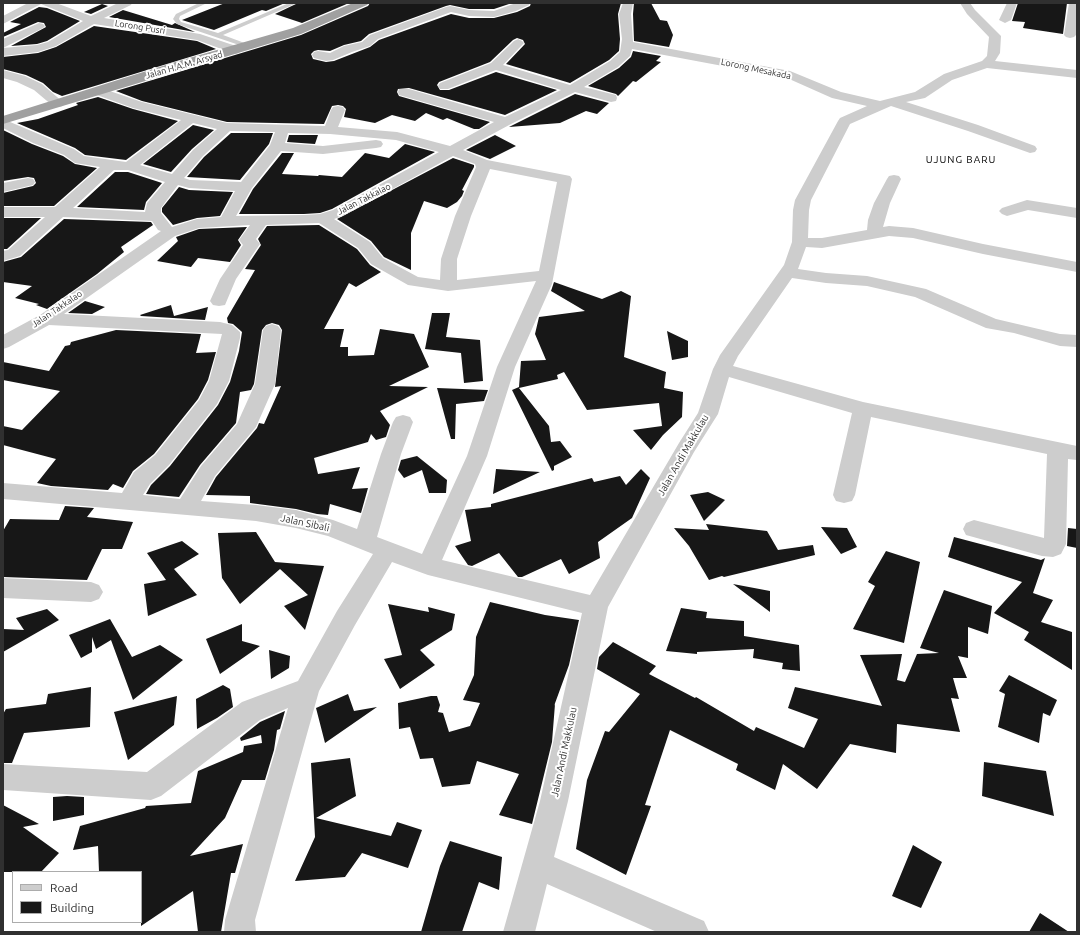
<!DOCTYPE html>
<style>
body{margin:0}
#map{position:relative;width:1080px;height:935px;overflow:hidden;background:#fff;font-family:Ubuntu,sans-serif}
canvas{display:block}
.frame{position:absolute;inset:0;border:4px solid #303030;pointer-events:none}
.legend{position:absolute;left:12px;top:871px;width:130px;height:52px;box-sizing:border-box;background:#fff;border:1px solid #acacac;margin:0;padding:5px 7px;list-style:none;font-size:12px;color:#303030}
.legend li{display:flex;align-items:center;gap:8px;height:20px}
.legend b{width:20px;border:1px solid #acacac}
</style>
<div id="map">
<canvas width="1080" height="935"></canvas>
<div class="frame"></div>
<ul class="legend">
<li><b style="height:5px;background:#cdcdcd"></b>Road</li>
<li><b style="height:11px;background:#171717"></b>Building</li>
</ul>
</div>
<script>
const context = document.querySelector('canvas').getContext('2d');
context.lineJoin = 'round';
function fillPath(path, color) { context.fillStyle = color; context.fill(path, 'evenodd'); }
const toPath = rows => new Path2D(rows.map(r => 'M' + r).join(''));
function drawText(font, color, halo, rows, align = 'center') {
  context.font = font + ' Ubuntu,sans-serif'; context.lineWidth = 4; context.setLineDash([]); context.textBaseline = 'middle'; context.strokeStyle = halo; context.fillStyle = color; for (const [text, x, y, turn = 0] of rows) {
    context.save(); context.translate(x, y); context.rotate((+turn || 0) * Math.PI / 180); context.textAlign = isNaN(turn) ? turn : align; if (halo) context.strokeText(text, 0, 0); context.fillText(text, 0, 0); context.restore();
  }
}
const building = toPath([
 [225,3,285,3,266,11,262,10,214,30,182,20],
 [298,3,349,3,302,23,275,14],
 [370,3,512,3,494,9,469,9,450,5,446,6,369,34,361,41,344,45,330,51,318,50,314,51,311,54,313,59,326,62,334,61,370,47,379,40,451,14,469,18,494,18,517,12,530,6,531,3,621,3,618,14,620,39,619,51,609,60,570,83,506,64,525,44,523,40,517,38,513,40,490,62,439,82,437,85,440,90,449,90,496,72,557,90,505,115,409,88,398,89,397,92,399,96,490,122,479,129,474,129,447,118,443,120,426,113,415,121,392,115,375,123,344,117,346,109,343,106,338,105,332,106,324,124,227,122,142,101,116,91,301,35,368,6],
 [634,3,651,3,660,20,667,21,673,35,669,47,634,41,633,14],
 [1018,3,1067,3,1063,34,1023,28,1025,22,1012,21],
 [102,4,108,6,91,14,84,12],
 [39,7,47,8,80,21,47,41,37,44,11,46,46,27,44,23,38,22,3,37,3,33,21,24,10,22],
 [123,10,172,25,175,23,195,32,109,17],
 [94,26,197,41,216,49,62,96,53,92,43,83,26,75,3,69,3,57,38,53,56,47],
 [633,51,661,56,656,61,661,62,636,82,633,81,618,96,616,94,588,86,619,68,631,57],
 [575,94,609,103,597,114,586,111,560,123,509,127],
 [98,97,133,109,178,121,126,160,85,155,75,148,17,123,38,119,78,105,76,103],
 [193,125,214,130,192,149,171,172,143,164],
 [3,130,32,144,63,156,75,164,97,168,54,206,3,206,3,193,33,186,36,183,34,178,28,177,3,181],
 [231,133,273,133,269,144,240,180,187,177,204,157],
 [289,135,318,135,315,144,287,142],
 [495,135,516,146,490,159,466,150],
 [405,144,435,152,332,209,320,213,304,214,239,214,253,189,282,153,294,153,282,174,318,176,319,175,342,177,365,153,389,158],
 [453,158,474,165,474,167,462,190,464,191,462,196,457,202,447,208,424,201,411,233,411,270,384,257,371,241,337,219],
 [115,172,128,172,162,183,146,202,144,210,77,207],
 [179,187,189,190,233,192,220,216,197,218,173,225,162,212,162,208],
 [3,218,41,218,7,249,3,249],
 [64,219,151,222,153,225,121,247,124,252,97,274,47,309,36,305,39,304,15,298,32,286,3,282,3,262,21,257],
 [319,225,357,249,370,265,381,272,356,287,349,283,324,329,344,329,340,347,348,347,348,356,374,355,380,329,414,334,429,367,389,386,428,387,380,411,390,425,386,437,376,440,371,434,368,442,314,458,318,474,360,467,352,489,368,488,361,513,330,504,328,515,317,514,296,509,250,503,250,496,206,495,216,477,257,428,259,423,264,424,281,386,275,387,282,330,279,325,272,323,266,325,262,330,254,384,251,390,240,392,236,423,200,465,179,497,146,494,151,485,170,466,218,405,230,382,239,351,242,332,233,324,228,323,227,318,255,270,245,269,261,245,258,239,267,226],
 [247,227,238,240,241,245,230,262,198,258,191,267,157,261,178,241,176,237,199,229],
 [554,282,602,299,621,291,631,296,624,357,666,372,664,388,683,392,682,417,663,435,651,450,633,430,662,426,659,403,587,410,564,372,557,375,558,379,519,388,549,426,551,442,560,441,572,457,554,466,554,470,552,471,512,390,519,387,521,361,546,360,535,334,539,317,585,311,551,291],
 [85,301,105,307,92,314,68,313],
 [171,305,174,316,208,307,205,320,141,316,140,315],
 [432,313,450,313,446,337,480,340,483,381,464,383,461,353,425,349],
 [116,330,201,334,196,353,216,352,208,380,198,399,154,454,133,471,123,488,113,484,108,490,51,486,37,483,56,459,3,445,3,426,22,430,60,391,3,380,3,362,49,371,65,346,70,345,71,342],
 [667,331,688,341,688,357,672,360],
 [437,388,488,390,484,401,456,404,455,439,451,439],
 [417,456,447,480,446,493,429,493,422,470,404,478,398,470,401,460],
 [496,469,540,472,493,494],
 [641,469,650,478,632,518,598,542,600,558,569,574,561,559,522,577,518,577,499,553,472,566,468,565,455,546,471,541,465,510,491,507,491,504,592,478,594,482,620,476,626,485],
 [708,492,725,500,704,521,690,495],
 [65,506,94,508,87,517,133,522,122,549,102,549,87,580,3,577,3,531,10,519,59,520],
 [706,524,767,531,778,550,813,545,815,555,724,577,722,576,709,580,689,546,674,528,709,530],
 [821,527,847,528,857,547,841,554],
 [1068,528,1077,529,1077,548,1067,546],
 [256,532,275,562,324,566,305,630,284,606,308,595,280,569,240,604,222,578,218,533],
 [954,537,1041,560,1045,558,1033,593,1053,600,1041,622,1072,632,1072,670,1024,640,1029,632,994,613,1022,582,948,557],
 [182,541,199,554,174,569,197,595,148,616,144,584,166,580,147,553],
 [886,551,920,562,904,643,853,629,875,586,868,582],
 [733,584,770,591,770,612],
 [944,590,992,606,988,634,968,627,968,658,958,656,967,678,953,678,959,699,951,698,960,732,897,724,896,753,850,744,817,789,783,764,775,790,736,770,738,764,670,730,645,805,651,806,626,875,576,849,587,780,605,731,609,732,640,694,597,669,599,657,613,642,656,666,649,674,695,698,696,697,754,731,756,727,804,748,818,719,788,708,795,687,882,706,860,655,902,654,897,680,905,682,917,654,939,653,920,648],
 [490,602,545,615,579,620,569,665,554,706,555,704,552,742,532,824,499,815,519,774,477,761,470,784,442,787,433,758,420,759,410,727,399,729,398,703,431,696,437,696,440,705,438,712,443,713,449,732,470,726,480,703,463,700,474,675,476,637],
 [388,604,429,612,428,607,455,614,452,630,420,650,435,665,400,689,384,659,402,655],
 [681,608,707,612,706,618,744,621,744,636,799,645,800,671,782,669,783,663,753,658,754,649,697,652,697,654,666,651],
 [47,609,59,620,3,652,3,629,24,630,16,618],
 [110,619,132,657,160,645,183,660,133,700,111,640,96,649,92,637,92,652,81,658,69,635],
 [242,624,242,641,260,646,220,674,206,639],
 [269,650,290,656,289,668,271,679],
 [1009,675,1057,700,1050,716,1043,713,1039,743,998,727,1005,694,999,691],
 [223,685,230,689,233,707,217,718,197,729,196,699],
 [91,687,90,727,24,733,12,763,3,763,3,714,6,709,46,704,48,694],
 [348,694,354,711,377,707,325,743,316,708],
 [177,696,174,725,128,760,114,712],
 [285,711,280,729,277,730,274,750,265,780,242,780,225,818,190,856,243,844,235,873,231,873,221,932,198,932,193,891,141,926,141,872,99,872,98,846,73,850,80,826,145,808,146,806,191,803,198,771,243,752,244,746,262,743,261,735,241,741,240,738,260,722],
 [350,758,356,796,316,818,391,836,397,822,422,830,408,868,362,853,345,877,295,881,315,837,311,763],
 [984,762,1046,771,1054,816,982,796],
 [67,796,84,797,84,815,53,821,53,797],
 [3,805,39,824,23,827,59,853,41,872,3,872],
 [450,841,502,857,499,890,479,882,462,932,421,932,440,866],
 [913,845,942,862,921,908,892,896],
 [1040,913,1069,932,1029,932]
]);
const service = toPath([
 [199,3,207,3,180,16,179,19,181,22,218,33,289,3,297,3,223,35,250,45,251,46,248,48,177,24,173,19,176,14,199,3]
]);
const minor = toPath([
 [28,3,56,3,91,16,118,3,132,3,131,5,104,18,200,34,239,47,241,50,239,53,235,54,197,40,94,24,56,46,38,52,3,56,3,48,37,45,48,42,83,21,41,4,3,24,3,16,28,3],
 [516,3,530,3,529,5,516,11,494,17,469,16,451,12,378,39,370,46,352,52,333,60,326,61,314,58,312,55,314,52,318,51,330,53,344,46,362,42,370,35,446,7,450,6,469,10,494,11,516,3],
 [623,3,633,3,631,14,633,42,790,71,841,92,880,101,915,92,944,74,982,61,987,56,989,37,967,14,960,3,970,3,975,10,1001,36,1000,53,995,61,1077,70,1077,78,987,68,952,80,925,98,906,102,978,125,1035,146,1037,149,1035,152,1030,153,968,131,891,106,850,124,811,200,809,210,808,238,822,238,867,230,868,220,874,203,887,179,889,176,894,175,899,176,901,179,890,203,883,227,889,226,913,228,983,244,1077,262,1077,272,983,254,913,238,889,236,822,248,806,247,798,269,826,273,867,276,926,289,996,319,1060,334,1077,335,1077,347,1060,346,1014,333,986,328,915,297,867,286,826,283,792,278,738,356,733,366,863,402,1077,446,1077,460,1068,459,1066,544,1061,554,1053,557,1042,556,966,535,963,529,966,523,974,520,1044,538,1047,454,871,417,855,495,852,501,844,503,836,501,833,495,852,413,729,377,718,414,694,452,608,607,568,801,554,857,704,921,709,932,657,932,547,884,535,932,503,932,540,801,582,613,428,575,392,562,355,625,319,691,255,920,256,932,224,932,225,920,288,708,260,720,161,796,151,800,3,790,3,764,147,772,242,702,298,681,337,611,373,554,328,536,296,528,256,521,3,499,3,483,122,493,134,472,155,455,199,400,209,381,222,334,49,325,9,347,3,349,3,335,40,315,161,231,158,230,152,221,63,217,20,256,3,261,3,251,8,250,45,217,3,217,3,207,55,207,100,167,75,163,64,155,33,143,3,128,3,119,74,149,84,156,126,162,181,120,133,108,94,94,92,91,94,88,98,87,142,102,227,123,325,126,331,110,333,107,338,106,343,107,345,110,338,127,397,132,450,146,494,122,399,95,398,92,399,89,409,89,505,117,561,90,496,70,448,89,440,89,438,86,440,83,491,63,514,41,518,39,522,41,524,43,503,65,570,85,610,61,620,52,622,39,619,14,623,3],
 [632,49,787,78,832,98,867,106,840,118,838,121,795,200,793,210,792,242,784,265,720,355,713,369,698,413,679,443,590,595,442,560,487,456,515,367,552,284,572,179,570,176,565,175,487,160,463,150,511,124,575,92,611,102,616,101,617,98,616,95,584,87,618,67,630,56,632,49],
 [193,123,217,129,193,150,172,174,140,165,193,123],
 [230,131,275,132,270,145,241,182,190,180,184,178,203,156,230,131],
 [288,133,330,134,396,140,439,152,333,210,320,214,304,215,236,216,252,188,281,151,323,154,376,148,381,147,383,144,381,141,376,140,323,146,285,143,288,133],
 [453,156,475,164,476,167,455,216,441,259,440,280,418,277,383,258,370,242,334,219,343,216,453,156],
 [490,169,557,182,539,271,457,280,457,259,471,216,490,169],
 [114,170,128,170,165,182,147,203,145,212,73,208,114,170],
 [178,185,189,188,235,191,221,217,197,219,172,227,161,213,161,208,178,185],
 [319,223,358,248,371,264,408,285,448,291,536,281,497,367,467,456,422,554,377,537,401,454,413,422,410,417,403,415,396,417,393,422,381,454,357,529,333,520,296,510,256,505,201,501,215,476,256,427,275,384,281,330,278,326,272,324,266,326,263,330,255,384,237,424,201,466,180,499,143,495,150,484,169,465,217,404,229,381,240,338,240,332,232,325,220,322,64,314,175,236,199,228,250,225,239,240,243,245,220,279,210,301,213,305,219,306,225,305,236,279,260,244,256,239,266,225,319,223],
 [1007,3,1017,3,1011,20,1005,23,999,20,1007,3],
 [1069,3,1077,3,1076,35,1074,37,1070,38,1066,37,1064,35,1069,3],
 [39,23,43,24,45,26,43,28,3,48,3,39,39,23],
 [3,70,25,76,42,84,64,103,63,106,58,107,53,106,34,90,17,82,3,78,3,70],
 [28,178,33,179,35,182,33,185,3,192,3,183,28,178],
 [1027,200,1077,208,1077,218,1028,210,1007,216,1002,214,999,211,1002,208,1027,200],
 [3,578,91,582,99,585,103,592,99,599,91,602,3,598,3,578]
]);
const trunk = toPath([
 [353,3,369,3,367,5,301,34,3,124,3,116,172,63,293,28,353,3]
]);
const farStreetnames = [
 ["Lorong Pusri",140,27,9],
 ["Jalan H.A.M. Arsyad",184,65,-16],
 ["Lorong Mesakada",756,69,12],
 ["Jalan Takkalao",364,199,-27],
 ["Jalan Takkalao",57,309,-34]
];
const farQuarternames = [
 ["UJUNG BARU",961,160]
];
const streetNames = [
 ["Jalan Andi Makkulau",683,455,-60],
 ["Jalan Sibali",305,523,12],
 ["Jalan Andi Makkulau",564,752,-78]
];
fillPath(building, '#171717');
fillPath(service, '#cdcdcd');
fillPath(minor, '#cdcdcd');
fillPath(trunk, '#a0a0a0');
drawText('9px', '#303030', '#fff', farStreetnames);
context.letterSpacing = '1px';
drawText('10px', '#000', '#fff', farQuarternames);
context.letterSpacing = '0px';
drawText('10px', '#303030', '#fff', streetNames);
</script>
